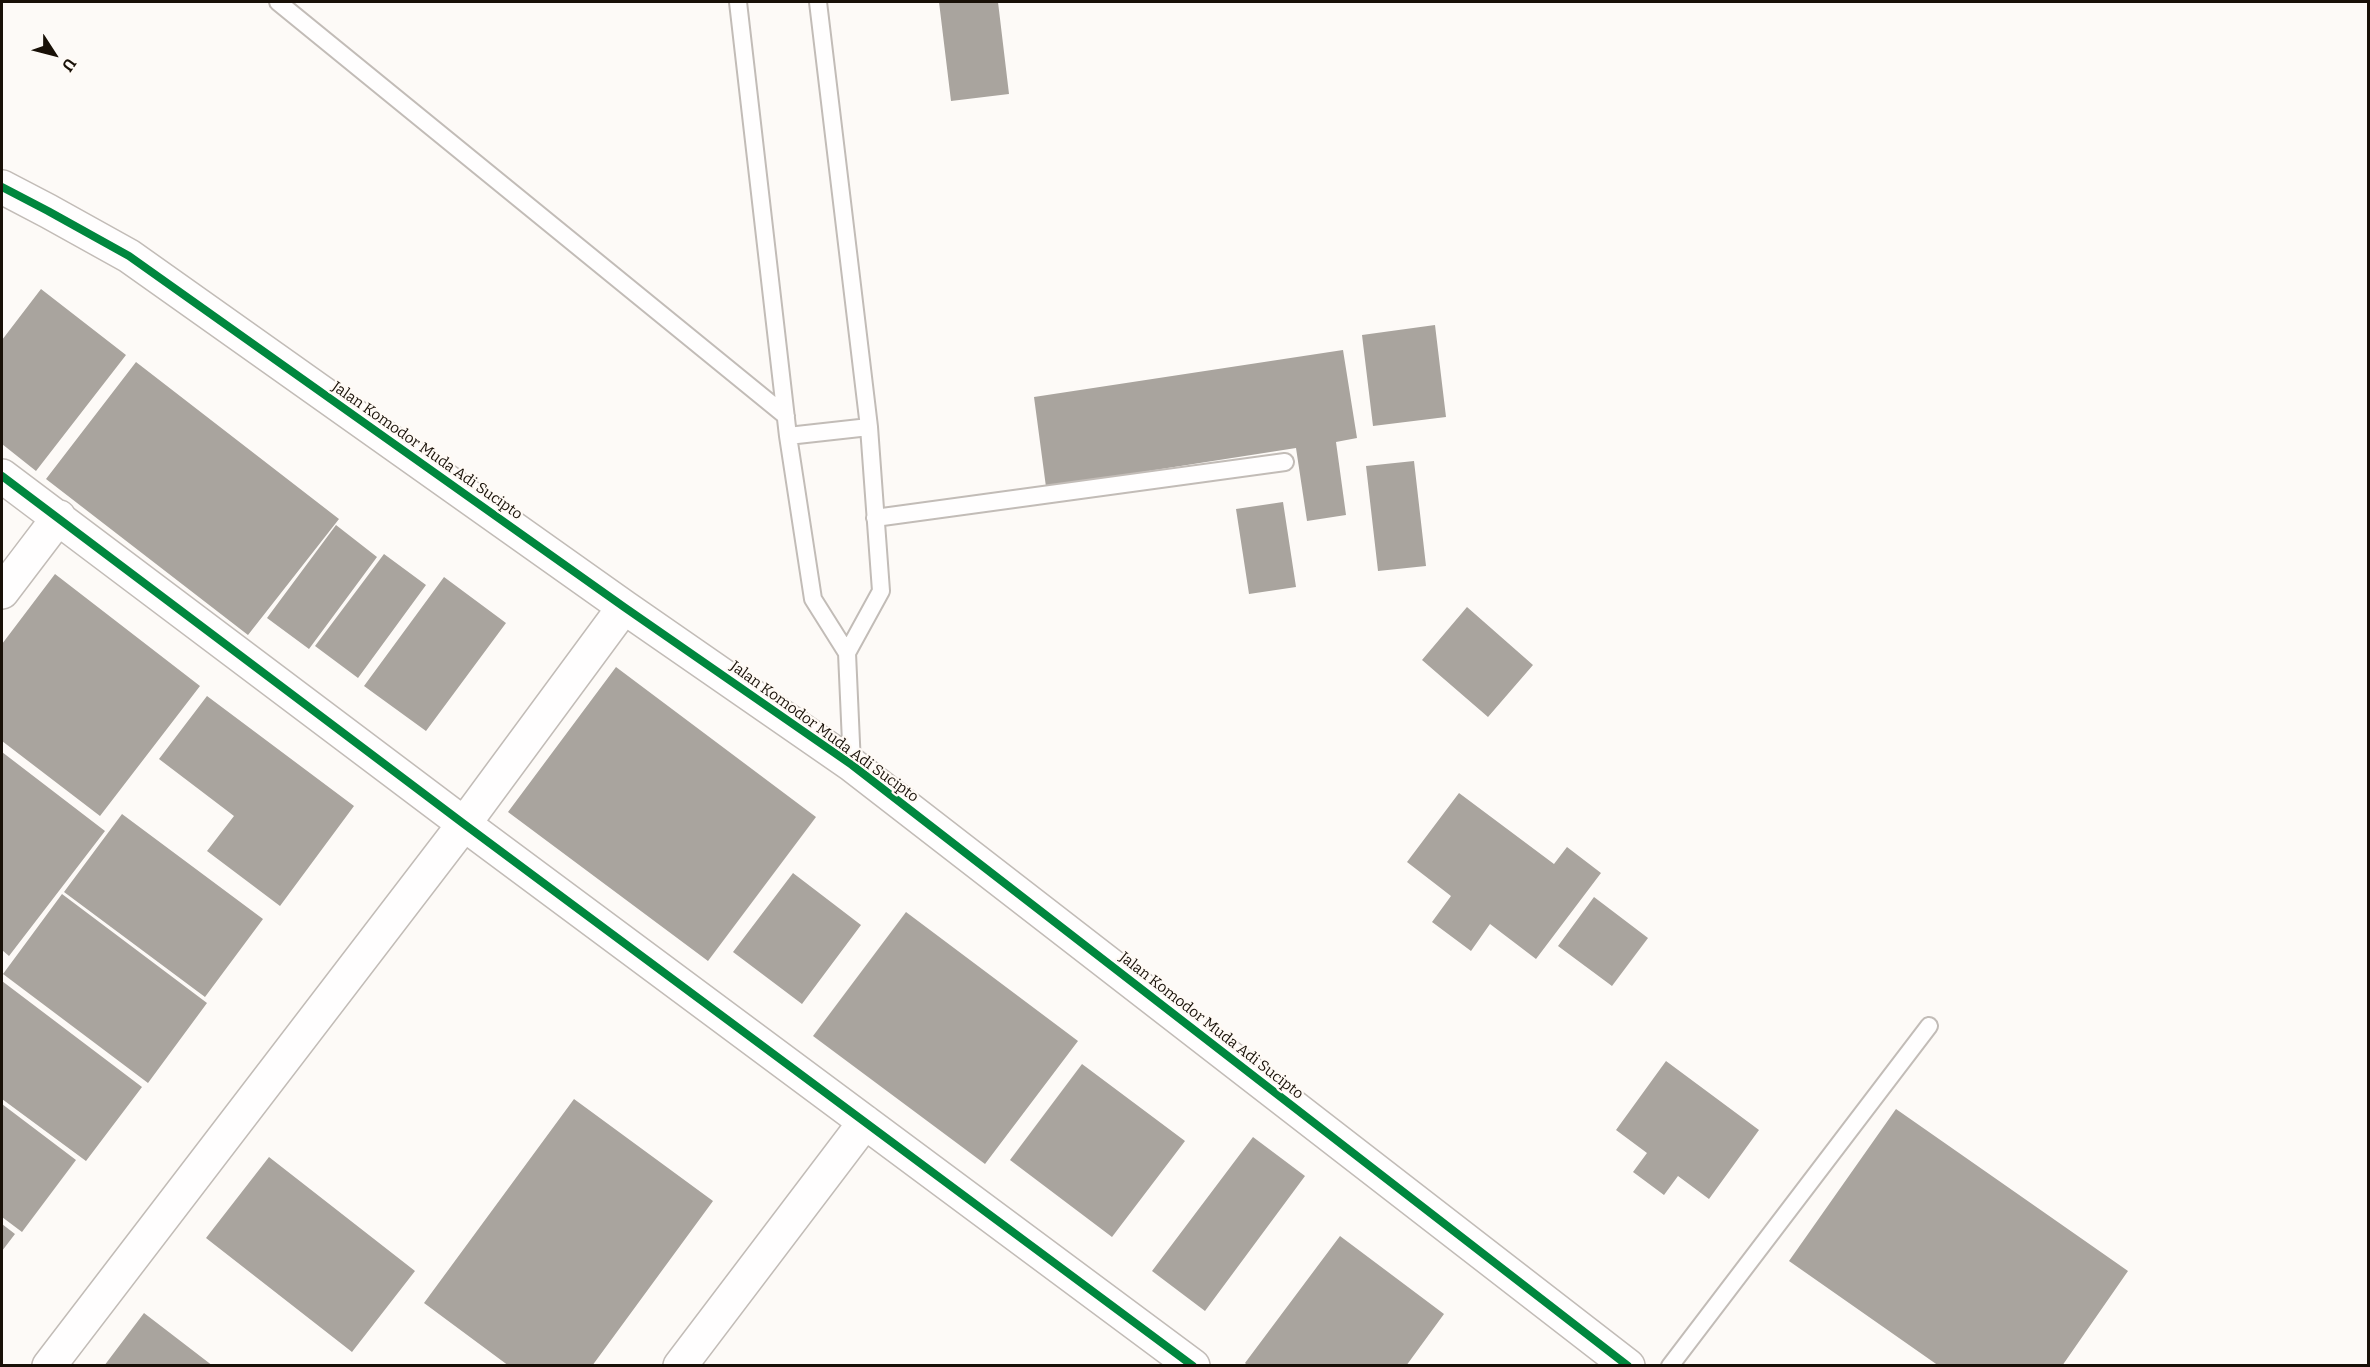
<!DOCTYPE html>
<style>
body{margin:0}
#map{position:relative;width:2370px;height:1367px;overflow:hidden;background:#fdfaf7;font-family:Bitter,serif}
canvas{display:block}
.frame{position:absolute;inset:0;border:3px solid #181007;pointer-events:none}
.north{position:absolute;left:24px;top:24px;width:60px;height:60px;-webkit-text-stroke:4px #fffaf5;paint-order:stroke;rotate:126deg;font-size:16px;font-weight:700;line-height:24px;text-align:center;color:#181007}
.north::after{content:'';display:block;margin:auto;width:21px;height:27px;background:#181007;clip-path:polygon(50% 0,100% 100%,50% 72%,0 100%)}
</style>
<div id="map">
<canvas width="2370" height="1367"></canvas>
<div class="frame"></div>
<div class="north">U</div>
</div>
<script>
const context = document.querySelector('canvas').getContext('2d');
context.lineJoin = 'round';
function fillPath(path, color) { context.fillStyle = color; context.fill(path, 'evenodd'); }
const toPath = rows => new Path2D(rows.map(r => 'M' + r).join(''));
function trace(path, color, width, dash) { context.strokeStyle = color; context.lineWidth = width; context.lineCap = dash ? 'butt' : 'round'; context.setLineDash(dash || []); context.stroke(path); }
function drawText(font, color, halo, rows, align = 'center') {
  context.font = font + ' Bitter,serif'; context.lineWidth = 4.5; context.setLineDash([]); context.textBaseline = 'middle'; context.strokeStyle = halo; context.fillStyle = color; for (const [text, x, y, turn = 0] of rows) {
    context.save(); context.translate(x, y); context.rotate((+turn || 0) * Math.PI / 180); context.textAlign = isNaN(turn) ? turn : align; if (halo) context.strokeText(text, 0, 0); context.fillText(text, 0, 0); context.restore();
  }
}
const building = toPath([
 [939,2,998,2,1009,94,951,101],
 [41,289,126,355,36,471,2,444,2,340],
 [1435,325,1446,417,1373,426,1362,335],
 [1343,350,1357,438,1336,442,1346,515,1307,521,1296,448,1046,487,1034,397],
 [136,362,339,519,248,635,46,479],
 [1414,461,1426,566,1378,571,1366,466],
 [1283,502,1296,587,1249,594,1236,509],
 [336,525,377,557,309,649,267,618],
 [384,554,426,585,358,678,315,646],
 [55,574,200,686,100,816,2,741,2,644],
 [444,577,506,623,426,731,364,686],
 [1467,607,1533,665,1488,717,1422,660],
 [616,667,816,817,708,961,508,812],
 [207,696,354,806,280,906,207,851,234,816,159,759],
 [2,752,105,831,9,956,2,950],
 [1459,793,1554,864,1567,847,1601,873,1536,959,1490,924,1471,951,1432,922,1451,896,1407,862],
 [122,814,263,919,205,997,64,892],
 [793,873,861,925,802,1004,733,952],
 [62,894,207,1003,148,1083,3,974],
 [1594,897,1648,938,1612,986,1558,946],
 [906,912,1078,1041,985,1164,813,1036],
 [2,981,142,1087,86,1161,2,1099],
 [1666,1061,1759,1130,1709,1199,1678,1176,1664,1195,1633,1172,1647,1153,1616,1130],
 [1082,1064,1185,1141,1112,1237,1010,1160],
 [574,1099,713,1201,592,1366,509,1366,424,1303],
 [2,1104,76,1160,22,1232,2,1217],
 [1896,1109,2128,1271,2062,1366,1939,1366,1789,1261],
 [1253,1137,1305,1176,1205,1311,1152,1271],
 [269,1157,415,1271,352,1352,206,1238],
 [2,1224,15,1234,2,1251],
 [1340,1236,1444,1314,1406,1366,1248,1366,1245,1363],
 [144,1313,213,1366,104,1366]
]);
const lane = toPath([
 [278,2,786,416],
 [738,2,788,436,813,599,847,653,852,765],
 [818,2,869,427,881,591,847,653],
 [788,436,869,427],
 [875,518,1285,462],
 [1670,1366,1929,1026]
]);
const street = toPath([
 [2,187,48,211,129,256,624,607,852,765,1628,1366],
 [2,476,464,824,1193,1366],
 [2,592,59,517],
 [49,1366,464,824,624,607],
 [680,1366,865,1122]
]);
const cycleway = toPath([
 [2,187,48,211,129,256,624,607,852,765,1628,1366],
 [2,476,464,824,1193,1366]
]);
const streetNames = [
 ["Jalan Komodor Muda Adi Sucipto",427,451,35],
 ["Jalan Komodor Muda Adi Sucipto",824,732,36],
 ["Jalan Komodor Muda Adi Sucipto",1211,1026,38]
];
fillPath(building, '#a9a49e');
trace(lane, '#c2bcb7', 20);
trace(street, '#c2bcb7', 36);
trace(lane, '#fffefe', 16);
trace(street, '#fffefe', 33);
trace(cycleway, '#00873e', 8);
drawText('15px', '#181007', '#fffaf5', streetNames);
</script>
